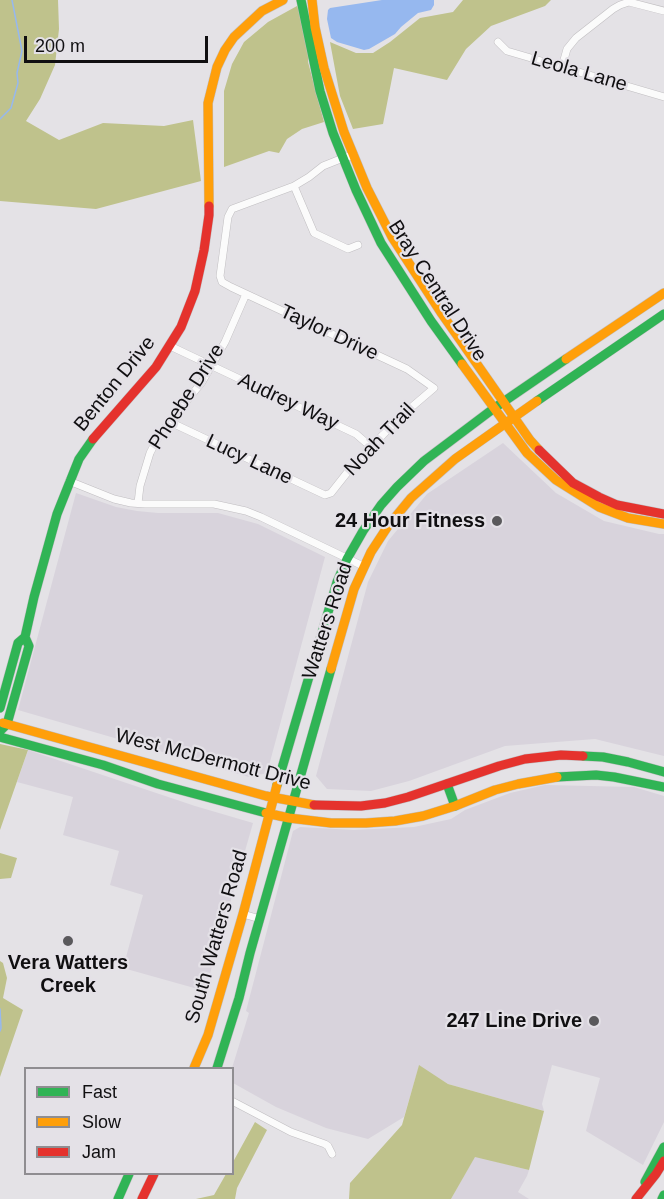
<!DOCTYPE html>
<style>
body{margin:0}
#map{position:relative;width:664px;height:1199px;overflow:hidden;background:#e4e2e6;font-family:Arial,sans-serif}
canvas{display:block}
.legend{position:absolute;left:24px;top:1067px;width:210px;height:108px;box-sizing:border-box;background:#e4e1e7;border:2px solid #8f8d91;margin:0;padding:8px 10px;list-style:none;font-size:18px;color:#100f11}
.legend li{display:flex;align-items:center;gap:12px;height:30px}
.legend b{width:30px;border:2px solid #8f8d91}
.scale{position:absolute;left:24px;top:36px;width:184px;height:27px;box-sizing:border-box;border:3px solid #100f11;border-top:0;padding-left:8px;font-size:18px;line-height:21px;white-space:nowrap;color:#100f11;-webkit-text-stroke:4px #e4e1e7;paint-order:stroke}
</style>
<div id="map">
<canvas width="664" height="1199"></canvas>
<ul class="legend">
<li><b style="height:8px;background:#30b455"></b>Fast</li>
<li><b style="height:8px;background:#ff9f0a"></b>Slow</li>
<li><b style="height:8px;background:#e5322d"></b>Jam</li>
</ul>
<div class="scale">200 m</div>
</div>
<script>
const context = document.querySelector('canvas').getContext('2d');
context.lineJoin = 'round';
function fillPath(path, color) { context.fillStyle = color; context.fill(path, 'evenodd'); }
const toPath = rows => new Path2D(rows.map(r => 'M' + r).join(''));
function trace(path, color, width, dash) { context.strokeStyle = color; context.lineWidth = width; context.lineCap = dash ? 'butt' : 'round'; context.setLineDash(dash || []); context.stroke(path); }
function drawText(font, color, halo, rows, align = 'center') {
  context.font = font + ' Arial,sans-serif'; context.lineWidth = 4.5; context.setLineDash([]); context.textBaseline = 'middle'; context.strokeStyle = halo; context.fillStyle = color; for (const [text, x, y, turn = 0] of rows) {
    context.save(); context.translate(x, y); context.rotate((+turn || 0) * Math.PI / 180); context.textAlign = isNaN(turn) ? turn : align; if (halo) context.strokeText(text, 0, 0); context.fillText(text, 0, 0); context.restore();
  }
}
const built = toPath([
 [503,443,556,493,604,521,659,534,664,534,664,756,595,739,505,746,409,781,371,791,327,789,316,776,368,582,388,541,427,494],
 [76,493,116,507,137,511,158,513,218,513,258,524,325,557,267,773,249,777,18,710],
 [28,750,195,806,253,823,205,991,123,968,143,895,110,885,119,851,63,835,73,797,17,782],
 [545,785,634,787,664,796,664,1122,643,1165,586,1131,600,1078,552,1065,542,1104,544,1111,448,1084,419,1066,404,1117,368,1139,326,1128,276,1107,233,1083,232,1068,249,1013,246,1011,293,831,300,827,354,830,414,827,451,819,465,810,510,793],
 [475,1156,529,1170,527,1176,518,1192,529,1199,451,1199]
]);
const forest = toPath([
 [0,0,58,0,59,29,55,65,40,99,26,121,59,140,103,123,164,126,193,120,201,181,96,209,0,201],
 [463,0,551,0,545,6,491,26,466,49,447,80,394,68,383,124,353,129,340,96,330,42,356,53,373,53,390,42,420,18,453,12],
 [297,6,300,11,308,53,308,62,324,122,302,129,287,139,279,153,269,151,224,167,224,91,232,64,244,42,268,22],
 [0,744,28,750,0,830],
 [0,853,17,858,11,878,0,879],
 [0,961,3,963,7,978,3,998,23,1010,0,1077],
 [419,1065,448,1084,544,1111,529,1170,475,1157,451,1199,349,1199,350,1183,402,1125],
 [255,1122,267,1130,237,1188,235,1199,196,1199,214,1195,226,1174,232,1174,233,1162]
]);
const water = toPath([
 [382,0,434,0,434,5,431,10,418,13,401,27,395,34,369,49,364,50,337,42,331,38,327,19,328,10,330,8]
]);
const stream = toPath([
 [0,119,11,108,18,83,17,73,22,51,12,0],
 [0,1009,1,1028,0,1031]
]);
const street = toPath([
 [498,42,507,51,664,97],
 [562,67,567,49,576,38,613,9,620,5,629,2,664,11],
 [294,186,314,233,348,249,358,245],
 [170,346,356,434,371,447],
 [170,422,325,495,331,493,350,469,400,417,434,388,407,369,231,287,222,282,220,276,228,217,232,209,294,186,309,177,323,166,343,158,354,155],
 [69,481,114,499,131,503,145,504,214,504,246,511,261,517,363,566],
 [138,503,140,486,150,453,160,434,202,382,225,342,246,294],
 [243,914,260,919],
 [232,1101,291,1132,325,1144,328,1146,332,1154]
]);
const fast = toPath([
 [301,0,320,91,333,133,356,190,381,243,431,321,462,364],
 [537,401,664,314],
 [0,708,18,643,25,637],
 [0,731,7,724,29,646,25,637,34,597,57,514,79,459,93,439],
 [0,737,103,765,158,784,266,813],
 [583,756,603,757,628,762,664,772],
 [557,777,596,775,614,777,664,787],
 [447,784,455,806],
 [277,785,337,582,347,559,363,531,381,505,397,487,424,461,493,409,566,359],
 [217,1068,239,998,250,953,331,669],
 [645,1182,664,1147],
 [118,1199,129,1174],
 [662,1199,664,1195]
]);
const slow = toPath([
 [312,0,315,27,324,68,344,132,367,188,392,237,442,314,530,440,539,450],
 [209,206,208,103,217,67,225,50,234,37,262,11,283,0],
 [566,359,664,293],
 [462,364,527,453,556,480,599,507,628,518,664,524],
 [331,669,354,589,371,552,388,526,411,498,455,459,537,401],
 [3,723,266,796,314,805],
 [266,813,289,818,331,823,366,823,395,821,423,816,455,806,495,790,518,784,557,777],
 [194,1068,208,1035,243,914,277,785]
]);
const jam = toPath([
 [93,439,156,367,181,327,195,291,204,250,209,215,209,206],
 [539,450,573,483,599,497,617,505,664,514],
 [314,805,361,806,385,803,408,797,499,766,525,759,561,755,583,756],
 [142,1199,154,1174],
 [636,1199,656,1174,664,1161]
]);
const markers = [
 [497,521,6,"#5a595c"],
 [68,941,6,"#5a595c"],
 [594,1021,6,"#5a595c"]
];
const streetNames = [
 ["Leola Lane",579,72,16],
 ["Bray Central Drive",437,291,57],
 ["Taylor Drive",329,333,25],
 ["Benton Drive",115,384,-51],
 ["Phoebe Drive",187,397,-57],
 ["Audrey Way",288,402,25],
 ["Noah Trail",380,440,-46],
 ["Lucy Lane",249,460,25],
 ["Watters Road",328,621,-72],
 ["West McDermott Drive",213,760,14],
 ["South Watters Road",217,937,-74]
];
const poiNames = [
 ["24 Hour Fitness",485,521],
 ["Vera Watters",68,963,"center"],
 ["Creek",68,986,"center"],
 ["247 Line Drive",582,1021]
];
fillPath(built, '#d8d3dc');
fillPath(forest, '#bfc28c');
fillPath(water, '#96b8ef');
trace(stream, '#96b8ef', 1.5);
trace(street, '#c0bec1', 8);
trace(fast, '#c0bec1', 10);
trace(slow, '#c0bec1', 10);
trace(jam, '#c0bec1', 10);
trace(street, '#fbfbfb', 7);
trace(fast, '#30b455', 9);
trace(slow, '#ff9f0a', 9);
trace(jam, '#e5322d', 9);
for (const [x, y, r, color] of markers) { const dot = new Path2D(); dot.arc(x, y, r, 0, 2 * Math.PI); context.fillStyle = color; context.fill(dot); trace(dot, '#e4e1e7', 2); }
drawText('20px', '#100f11', '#e4e1e7', streetNames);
drawText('bold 20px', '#100f11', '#e4e1e7', poiNames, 'right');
</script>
